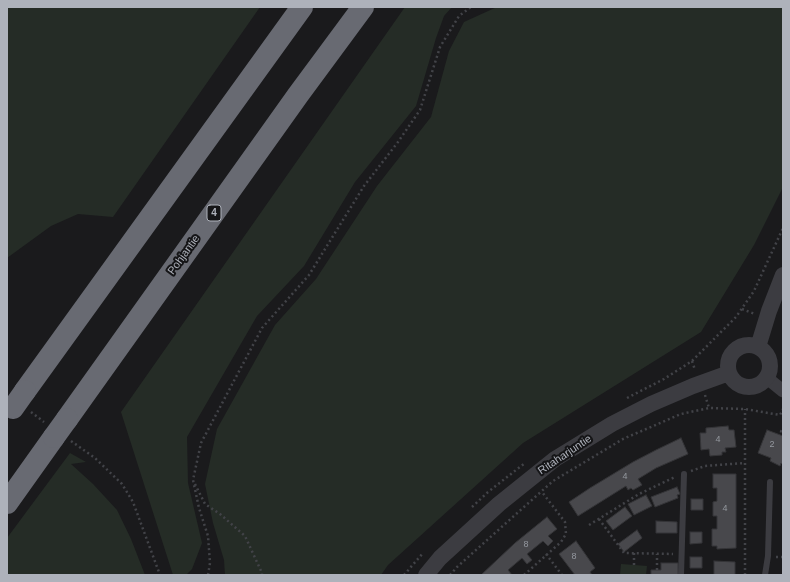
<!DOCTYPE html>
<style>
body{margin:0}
#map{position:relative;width:790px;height:582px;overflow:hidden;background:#1a1a1c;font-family:Arial,sans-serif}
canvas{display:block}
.frame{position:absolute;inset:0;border:8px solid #aeb2bb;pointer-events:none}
</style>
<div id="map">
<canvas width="790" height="582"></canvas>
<div class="frame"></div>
</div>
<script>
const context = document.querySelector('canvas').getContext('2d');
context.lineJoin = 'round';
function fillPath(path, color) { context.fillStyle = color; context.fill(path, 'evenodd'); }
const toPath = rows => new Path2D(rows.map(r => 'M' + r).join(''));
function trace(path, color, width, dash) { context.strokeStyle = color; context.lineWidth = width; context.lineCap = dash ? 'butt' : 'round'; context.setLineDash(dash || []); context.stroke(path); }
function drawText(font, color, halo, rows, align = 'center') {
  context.font = font + ' Arial,sans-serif'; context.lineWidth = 4; context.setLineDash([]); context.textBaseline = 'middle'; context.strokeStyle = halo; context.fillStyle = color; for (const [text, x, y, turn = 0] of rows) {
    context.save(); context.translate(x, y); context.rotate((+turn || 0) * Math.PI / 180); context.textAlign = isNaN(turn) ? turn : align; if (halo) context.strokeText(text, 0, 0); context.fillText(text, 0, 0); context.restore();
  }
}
const green = toPath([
 [7,7,260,7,113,217,78,214,51,226,7,258],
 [405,7,452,7,444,16,436,38,416,106,355,182,304,266,257,316,187,437,188,483,202,543,192,569,186,575,173,575,121,412],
 [497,7,783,7,783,187,754,245,701,332,523,443,388,565,381,575,225,575,224,560,213,523,205,484,217,429,275,325,316,279,377,186,431,117,449,51,464,22],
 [70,453,86,462,71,464,93,484,117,510,131,539,145,575,7,575,7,538],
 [621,564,647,566,646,575,620,575]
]);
const building = toPath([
 [728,426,729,430,734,430,736,447,725,448,726,452,722,452,722,455,710,456,709,449,701,450,700,433,706,433,706,428,728,426],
 [767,430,783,436,783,465,781,463,780,466,770,461,771,458,758,453,767,430],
 [681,438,688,454,656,468,638,479,642,485,633,490,631,488,628,490,626,486,578,516,569,502,590,488,633,462,656,450,681,438],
 [713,474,736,474,736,548,717,549,717,546,712,546,712,529,717,529,717,516,713,516,713,502,717,501,717,488,713,488,713,474],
 [677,487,680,494,677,495,678,498,655,507,651,497,677,487],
 [646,495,652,506,634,515,628,504,646,495],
 [691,499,703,499,703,510,691,510,691,499],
 [625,507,632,516,613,530,606,521,625,507],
 [547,517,557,529,548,536,553,541,548,546,543,541,527,554,532,560,527,564,522,558,508,570,512,575,481,575,515,543,547,517],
 [656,521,677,522,677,533,656,533,656,521],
 [637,530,642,538,624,552,618,544,637,530],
 [690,532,702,532,702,543,690,544,690,532],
 [576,541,595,568,590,572,592,575,575,575,559,554,576,541],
 [690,557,702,557,702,568,690,568,690,557],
 [714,561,735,562,735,575,714,575,714,561],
 [661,563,678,563,678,575,651,575,651,570,661,570,661,563]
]);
const path = toPath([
 [742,309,755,314],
 [692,361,695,370],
 [705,395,709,408],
 [627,398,664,379,692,361,736,317,754,291,783,228],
 [31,412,44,422],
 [780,431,783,432],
 [71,441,95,458,122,484,133,502,160,575],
 [691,471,705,466,745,463],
 [195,484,205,504,220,514,245,536,262,573,262,575],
 [472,507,488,492,525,463],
 [599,519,624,553,673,554],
 [589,525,639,494,675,477],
 [546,554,562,575],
 [776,557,783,557],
 [634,565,634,553],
 [657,570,657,554],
 [208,575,210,563,208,536,199,508,193,480,201,443,262,328,309,275,364,186,398,142,420,110,440,47,459,16,471,7],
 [404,575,423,553],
 [450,575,457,567,553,481,623,439,681,414,709,408,745,409,780,415,783,409],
 [524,575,561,542,566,534,565,522,542,492],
 [745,575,745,409]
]);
const service = toPath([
 [681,575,684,474],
 [765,575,768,556,770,482]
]);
const minor = toPath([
 [767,378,783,391]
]);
const tertiary = toPath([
 '728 366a21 21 0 1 1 42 0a21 21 0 1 1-42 0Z',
 [758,347,769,311,783,275],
 [426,575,440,558,499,504,555,459,612,424,651,404,693,386,729,373]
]);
const motorway = toPath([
 [25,391,302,7],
 [67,419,298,95,363,7],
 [7,503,54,437]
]);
const motorwayBridge = toPath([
 [13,408,25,391],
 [54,437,67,419]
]);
const numberNames = [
 ["4",718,440],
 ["2",772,445],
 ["4",625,477],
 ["4",725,509],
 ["8",526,545],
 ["8",574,557]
];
const shields = [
 [214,213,14]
];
const shieldNames = [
 ["4",214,213]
];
const streetNames = [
 ["Pohjantie",184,255,-54],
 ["Ritaharjuntie",565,455,-34]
];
fillPath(green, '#252c26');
fillPath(building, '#48484c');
trace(building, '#353538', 1);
trace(path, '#424348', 2.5, [2, 3]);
trace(service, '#3c3c41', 6);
trace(minor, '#3c3c41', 13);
trace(tertiary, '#3c3c41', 16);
trace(motorway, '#686a72', 22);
trace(motorwayBridge, '#686a72', 22);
drawText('9px', '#94989f', null, numberNames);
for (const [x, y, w] of shields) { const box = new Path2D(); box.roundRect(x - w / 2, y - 8, w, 16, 3); context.fillStyle = '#151517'; context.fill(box); trace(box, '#aeb2bb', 1); }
drawText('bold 10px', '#aeb2bb', null, shieldNames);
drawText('11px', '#aeb2bb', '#151517', streetNames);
</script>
